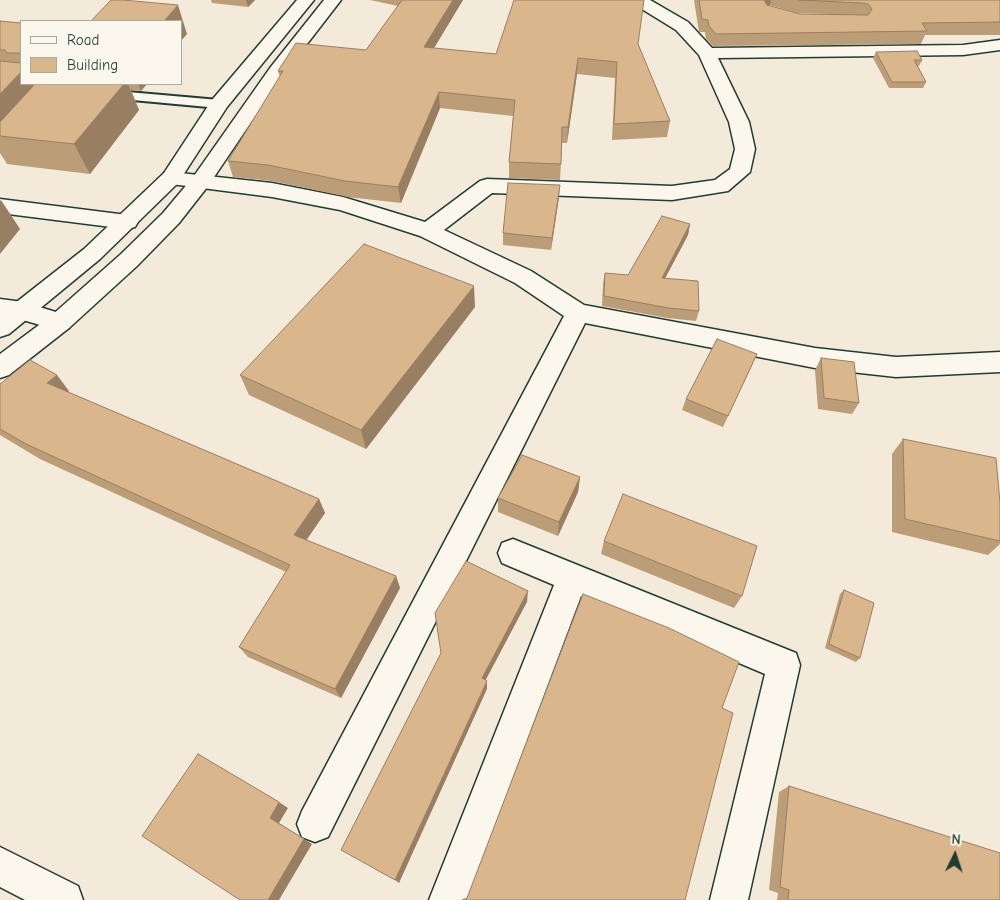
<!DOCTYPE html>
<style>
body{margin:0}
#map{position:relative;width:1000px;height:900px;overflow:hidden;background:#f4ead9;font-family:"Comic Neue",sans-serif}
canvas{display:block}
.legend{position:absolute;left:20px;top:20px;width:162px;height:65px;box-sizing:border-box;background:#fbf7ec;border:1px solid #a3ada2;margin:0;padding:6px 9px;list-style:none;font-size:15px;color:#1f3d34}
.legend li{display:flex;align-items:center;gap:10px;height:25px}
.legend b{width:25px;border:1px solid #a3ada2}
.north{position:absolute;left:930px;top:830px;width:50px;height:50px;-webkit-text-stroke:4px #fbf7ec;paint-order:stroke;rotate:4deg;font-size:14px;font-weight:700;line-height:20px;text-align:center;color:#1f3d34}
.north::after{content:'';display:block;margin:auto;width:18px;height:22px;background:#1f3d34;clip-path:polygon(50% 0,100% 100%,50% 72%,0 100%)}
</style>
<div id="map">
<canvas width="1000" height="900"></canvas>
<ul class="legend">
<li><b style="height:6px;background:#fbf7ec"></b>Road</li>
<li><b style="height:14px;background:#dab68c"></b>Building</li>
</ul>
<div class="north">N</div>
</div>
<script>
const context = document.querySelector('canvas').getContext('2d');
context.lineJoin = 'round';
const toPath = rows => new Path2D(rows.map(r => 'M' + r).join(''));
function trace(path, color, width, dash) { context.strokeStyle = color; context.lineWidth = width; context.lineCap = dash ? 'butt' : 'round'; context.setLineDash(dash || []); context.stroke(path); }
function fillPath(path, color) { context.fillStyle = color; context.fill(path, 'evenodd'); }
const lane = toPath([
 [105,90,219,100,224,101,226,104,224,107,219,108,100,97,98,94,100,91,105,90]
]);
const street = toPath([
 [630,0,650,0,688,22,712,48,963,45,1000,40,1000,50,963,55,718,58,749,122,755,149,750,172,728,191,672,200,492,193,444,230,531,271,584,305,815,348,896,357,1000,352,1000,372,896,377,815,368,585,323,328,837,315,842,302,837,297,824,302,811,564,316,515,283,420,236,340,210,272,197,171,184,164,183,161,178,164,173,171,172,272,183,343,197,425,222,480,181,487,179,672,186,715,180,730,169,735,149,729,122,699,55,676,30,632,3,630,0],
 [0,199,127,215,135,217,138,222,135,227,127,229,0,213,0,199],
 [0,299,23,302,69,316,72,322,69,328,60,331,23,320,0,317,0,299],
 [513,539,796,653,800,665,748,900,710,900,765,674,581,596,467,900,429,900,554,585,502,563,498,553,502,543,513,539]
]);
const secondary = toPath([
 [297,0,314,0,227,107,178,183,100,259,9,334,0,337,0,315,84,249,164,173,212,100,297,0],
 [324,0,341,0,283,75,208,186,179,223,137,266,69,328,9,375,0,378,0,354,51,316,121,254,163,213,194,176,270,68,324,0],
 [0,847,78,886,83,900,25,900,0,887,0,847]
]);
const wall = toPath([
 [211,0,255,0,248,7,212,3],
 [370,0,463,0,434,48,496,54,638,44,670,121,667,137,612,140,615,78,577,74,567,143,562,143,560,180,509,178,509,162,513,116,440,108,401,203,348,197,272,181,233,177,228,161,280,77,278,71,366,50,398,6],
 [694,0,1000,0,1000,35,925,35,921,44,713,46,706,39,705,32,699,32],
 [770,5,797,13,858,15,800,14,768,6],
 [0,21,21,23,21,84,147,84,141,91,131,90,139,110,90,174,7,164,0,153],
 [876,52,922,60,919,66,918,66,926,82,923,88,889,88,873,58],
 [559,197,551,250,503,245,503,233],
 [690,224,688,235,665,278,699,311,696,321,667,318,602,306,603,283,605,273,628,275],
 [475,307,366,449,249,395,240,375],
 [821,358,859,403,852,414,818,409,815,370],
 [752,365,723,427,682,410,686,399],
 [0,384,69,391,68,392,319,499,325,513,306,540,396,576,400,588,341,698,248,657,239,647,286,572,40,459,0,435],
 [903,439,1000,503,1000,544,988,555,892,532,892,454],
 [580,477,578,492,558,536,498,512,498,498],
 [604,541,742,596,734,608,601,554],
 [844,590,860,658,856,662,825,648,840,594],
 [789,786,1000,900,777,900,778,893,769,890,779,792]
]);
const shadedWall = toPath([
 [246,0,255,0,248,7],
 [453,0,463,0,425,63,424,47],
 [763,0,771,0,770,5,764,6],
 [178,5,187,34,181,41,181,21,164,21],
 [578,58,577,74,567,143,568,127],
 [21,72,21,84,40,84,0,136,0,94],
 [116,84,128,84,139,110,90,174,74,144],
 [138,84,147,84,141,91],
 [439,92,440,108,401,203,398,187],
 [560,185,559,197,551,250,552,238],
 [1,200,20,229,0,254,0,201],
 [690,224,688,235,660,288,662,278],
 [474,286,475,307,366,449,361,430],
 [57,375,69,391,60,399,47,383],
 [580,477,578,492,558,536,559,522],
 [319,499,325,513,301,548,294,535],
 [396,576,400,588,341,698,335,689],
 [528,591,527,602,482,687,482,678],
 [487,681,487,689,399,883,395,880],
 [279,802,288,808,279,823,312,844,279,900,268,900,270,818]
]);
const building = toPath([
 [111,0,123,0,178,5,164,21,91,21,111,0],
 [402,0,453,0,424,47,496,54,514,0,644,0,638,44,670,121,614,124,617,62,578,58,568,127,562,127,561,164,509,162,515,100,439,92,398,187,345,181,268,165,228,161,283,71,278,71,296,43,366,50,402,0],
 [699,0,764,0,767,5,800,14,868,15,872,9,868,4,862,3,799,0,1000,0,1000,22,922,23,927,31,716,34,709,26,708,20,702,19,699,0],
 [0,21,21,23,21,53,7,53,5,50,0,50,0,21],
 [917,51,922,60,914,60,926,82,892,82,876,52,917,51],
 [0,61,21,63,21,72,0,94,0,61],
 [35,84,124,84,74,144,0,136,0,122,35,84],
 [508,183,560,185,552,238,503,233,508,183],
 [662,216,690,224,662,278,698,281,699,311,669,308,604,296,605,273,628,275,662,216],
 [364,244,474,286,361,430,240,375,364,244],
 [717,339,757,354,728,416,686,399,717,339],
 [821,358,854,362,859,403,824,398,821,358],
 [30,360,57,375,47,383,319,499,294,535,396,576,335,689,239,647,290,565,26,444,0,429,0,384,30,360],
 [903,439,996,458,1000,503,1000,541,905,519,903,439],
 [522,455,580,477,559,522,498,498,522,455],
 [623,494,757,546,742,596,604,541,623,494],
 [466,561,528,591,482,678,487,681,395,880,341,850,441,653,435,613,466,561],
 [844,590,874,603,860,658,829,644,844,590],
 [583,594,669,628,739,662,722,708,733,713,685,900,462,900,467,898,583,594],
 [198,754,279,802,270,818,304,839,268,900,240,900,142,836,198,754],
 [789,786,1000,853,1000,900,788,900,789,890,780,887,789,786]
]);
trace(lane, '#1f3d34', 4);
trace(street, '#1f3d34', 3);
trace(secondary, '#1f3d34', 3);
fillPath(lane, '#fbf7ec');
fillPath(street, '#fbf7ec');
fillPath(secondary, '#fbf7ec');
fillPath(wall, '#bb9d78');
fillPath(shadedWall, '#997f62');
fillPath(building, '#dab68c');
trace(building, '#997f62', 1);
</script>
